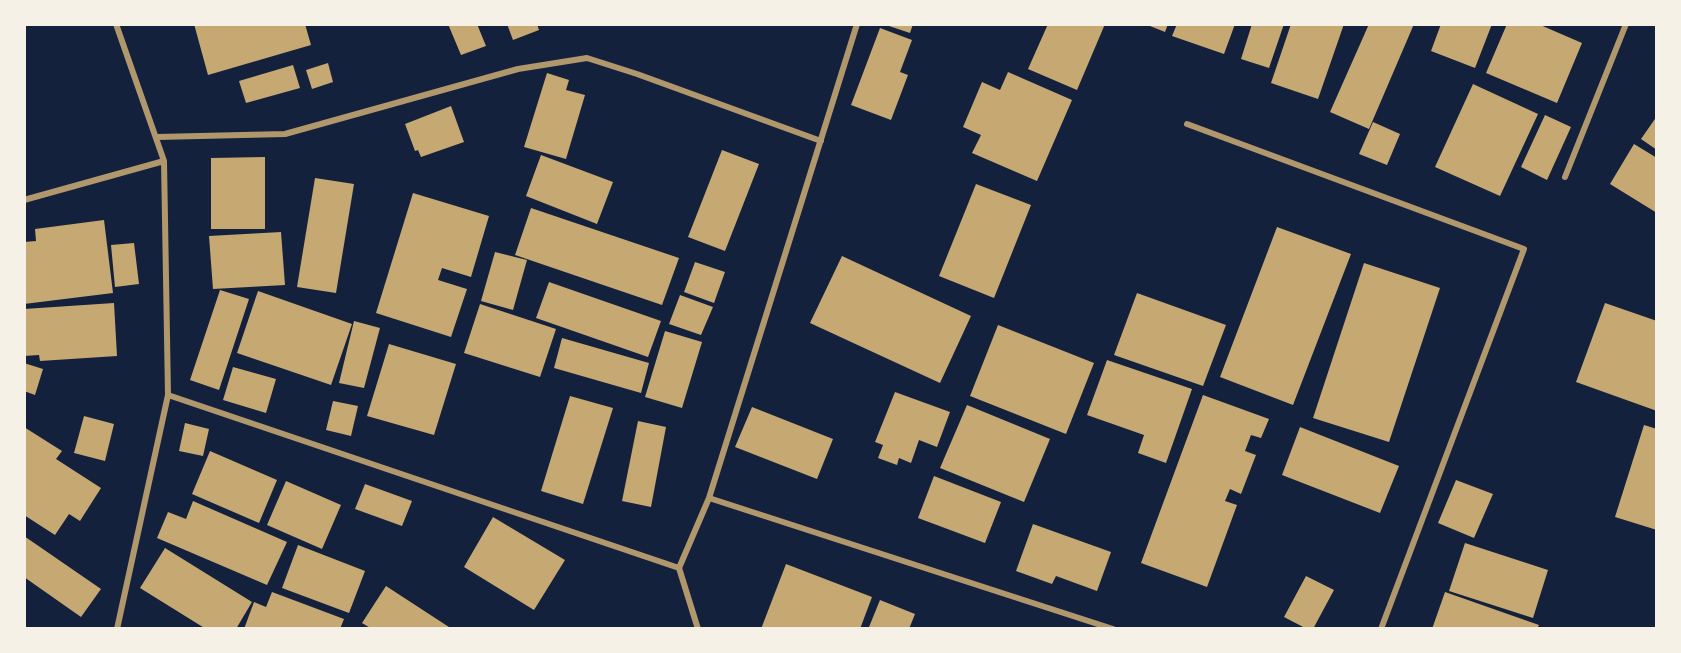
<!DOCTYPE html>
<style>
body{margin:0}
#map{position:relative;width:1681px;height:653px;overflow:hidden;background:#14213d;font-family:Helvetica,sans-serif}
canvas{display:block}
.frame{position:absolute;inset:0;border:26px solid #f6f1e7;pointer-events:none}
</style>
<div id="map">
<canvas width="1681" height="653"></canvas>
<div class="frame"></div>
</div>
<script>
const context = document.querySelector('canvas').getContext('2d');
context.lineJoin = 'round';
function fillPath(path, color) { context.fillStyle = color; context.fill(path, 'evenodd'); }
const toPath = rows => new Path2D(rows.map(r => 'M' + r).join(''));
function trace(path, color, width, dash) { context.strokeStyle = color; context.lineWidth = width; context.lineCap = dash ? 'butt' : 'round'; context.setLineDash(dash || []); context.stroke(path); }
const building = toPath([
 [194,24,305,24,311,45,208,75],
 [448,24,477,24,486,46,461,55],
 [507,24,537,24,539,30,513,40],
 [883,24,913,24,910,33],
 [1048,24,1105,24,1077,90,1028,69],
 [1145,24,1168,24,1165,32],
 [1177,24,1235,24,1224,54,1172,36],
 [1252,24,1284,24,1269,68,1241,59],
 [1291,24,1344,24,1318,99,1271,83],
 [1369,24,1414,24,1369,129,1330,112],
 [1441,24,1492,24,1475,68,1431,51],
 [1507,24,1538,24,1582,43,1557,103,1486,73],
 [880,28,912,40,900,72,908,75,891,120,851,105],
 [328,63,333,82,312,89,306,70],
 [293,65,300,88,246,103,239,81],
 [1008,72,1072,100,1037,181,972,153,981,135,963,127,982,82,1000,90],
 [547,73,569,80,566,90,585,95,566,159,524,147],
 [1473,84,1538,114,1500,196,1435,167],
 [451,106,464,142,421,157,418,150,415,151,405,124],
 [1545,115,1571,127,1547,180,1521,167],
 [1657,116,1657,150,1641,139],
 [1373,122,1400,134,1387,165,1359,154],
 [1634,144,1657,158,1657,213,1610,184],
 [722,150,759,164,725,251,688,237],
 [541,155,613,182,597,224,526,196],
 [265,157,265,229,211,229,211,158],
 [315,178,354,184,336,293,297,287],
 [976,184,1031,205,994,298,939,276],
 [413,193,489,216,471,277,442,268,438,280,467,289,451,337,376,313],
 [531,208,679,258,662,305,515,255],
 [104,220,113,293,24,304,24,242,36,241,35,229],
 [1277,227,1351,254,1293,405,1220,377],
 [281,232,285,285,213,289,209,236],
 [134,243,139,284,115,287,111,245],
 [495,252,527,260,513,310,481,301],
 [842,256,971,316,940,383,810,323],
 [695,262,725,272,714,303,684,292],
 [1364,263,1440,288,1389,442,1313,418],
 [549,282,661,321,648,357,536,318],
 [220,290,249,299,219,390,190,380],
 [258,291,352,324,331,385,237,353],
 [1137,293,1226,325,1203,386,1114,355],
 [680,295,713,307,701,335,669,324],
 [114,303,117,356,40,361,39,355,24,356,24,309],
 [1605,303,1657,321,1657,411,1576,382],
 [480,304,556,329,540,377,464,353],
 [354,321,380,328,364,388,339,383],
 [998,325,1094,363,1066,434,970,396],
 [665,331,702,342,682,408,645,397],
 [562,338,649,363,641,393,554,368],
 [389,344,456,364,434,435,367,416],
 [1107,360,1192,389,1166,463,1138,453,1144,435,1087,415],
 [24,363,43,369,35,395,24,391],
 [233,367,276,379,266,413,223,400],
 [895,392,950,412,937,447,919,440,911,463,899,458,897,465,878,458,883,445,875,442],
 [1203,395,1269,419,1261,438,1251,435,1245,451,1256,455,1241,494,1230,489,1225,501,1237,505,1207,587,1141,563],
 [570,396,613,408,583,504,541,491],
 [333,401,358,406,351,436,326,430],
 [967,405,1050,439,1024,502,940,468],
 [752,407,833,439,817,479,735,447],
 [84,416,114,424,105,461,74,453],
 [638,421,666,427,651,507,622,501],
 [185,423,209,429,203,456,179,451],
 [1644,425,1657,429,1657,530,1615,517],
 [24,427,62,451,56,459,101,488,80,521,69,514,55,535,24,515],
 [1300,427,1399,466,1380,513,1282,475],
 [210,451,277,480,259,523,192,494],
 [934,476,1001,502,985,543,918,518],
 [1456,480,1493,494,1474,538,1438,523],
 [286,481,341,505,322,549,267,525],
 [365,484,412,501,402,526,355,509],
 [193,501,287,542,267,585,157,538,168,512,186,519],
 [493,517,565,560,534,610,464,567],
 [1033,524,1111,552,1097,591,1056,576,1052,584,1016,571],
 [24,536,101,589,81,617,24,577],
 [1465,543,1548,570,1533,618,1449,591],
 [298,545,365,571,349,613,282,588],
 [165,548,252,602,236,629,206,629,140,588],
 [786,564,872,597,860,629,761,629],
 [1306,576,1334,590,1313,629,1307,629,1284,617],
 [386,586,452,629,372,629,362,623],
 [272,592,344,619,340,629,244,629,254,602,266,607],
 [1445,592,1539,625,1537,629,1432,629],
 [880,600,915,614,909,629,874,629,869,627]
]);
const minor = toPath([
 [116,24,164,161],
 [1187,124,1524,249,1381,629],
 [157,137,285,134,518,69,587,58,637,74,821,141],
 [1565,177,1626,24],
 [24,200,164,161,168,395,117,629],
 [168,395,679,568],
 [709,498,1113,629],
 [698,629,679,568,709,498,857,24]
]);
fillPath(building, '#c6a872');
trace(minor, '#b1986c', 6);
</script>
